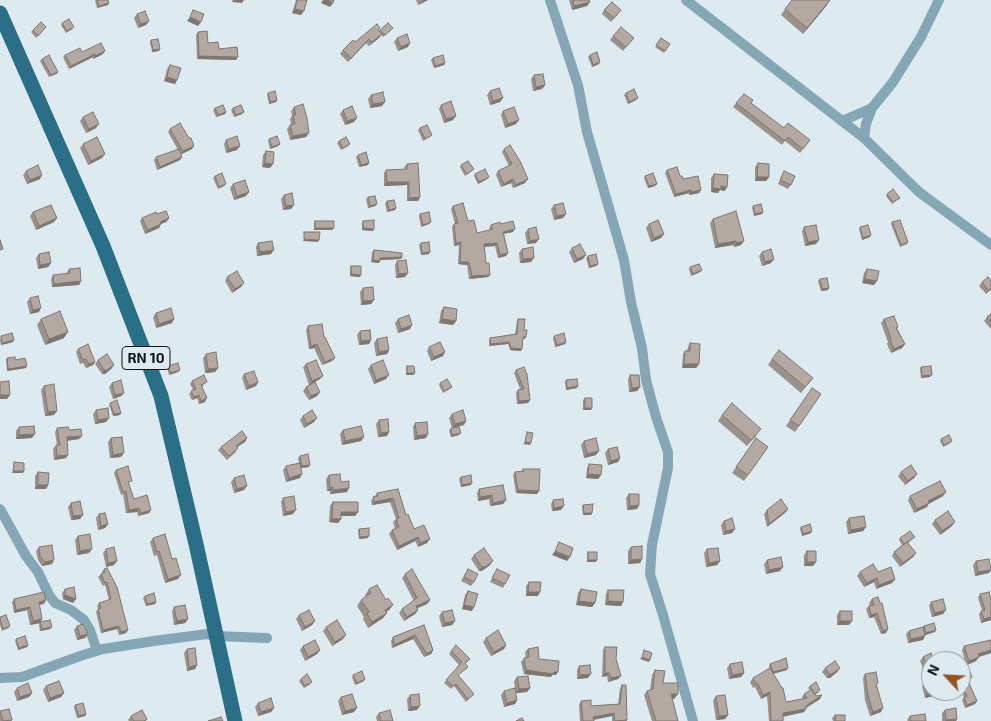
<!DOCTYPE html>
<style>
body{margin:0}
#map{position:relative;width:991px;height:721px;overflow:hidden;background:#ddeaf0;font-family:"Exo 2",sans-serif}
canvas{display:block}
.north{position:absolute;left:921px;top:651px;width:50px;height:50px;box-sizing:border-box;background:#ddeaf0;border:1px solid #8a9498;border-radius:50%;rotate:295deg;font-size:14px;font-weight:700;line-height:20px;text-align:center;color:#0e1315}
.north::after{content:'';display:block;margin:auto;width:18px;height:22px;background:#94531f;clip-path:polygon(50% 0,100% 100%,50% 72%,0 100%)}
</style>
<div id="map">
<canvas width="991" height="721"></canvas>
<div class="north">N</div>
</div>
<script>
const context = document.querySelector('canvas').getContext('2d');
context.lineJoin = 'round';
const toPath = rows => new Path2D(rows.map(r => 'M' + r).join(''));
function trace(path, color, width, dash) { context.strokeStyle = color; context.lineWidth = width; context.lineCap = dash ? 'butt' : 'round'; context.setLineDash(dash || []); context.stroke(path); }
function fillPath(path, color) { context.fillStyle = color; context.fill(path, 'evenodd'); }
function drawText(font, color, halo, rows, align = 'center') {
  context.font = font + ' "Exo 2",sans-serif'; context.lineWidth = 5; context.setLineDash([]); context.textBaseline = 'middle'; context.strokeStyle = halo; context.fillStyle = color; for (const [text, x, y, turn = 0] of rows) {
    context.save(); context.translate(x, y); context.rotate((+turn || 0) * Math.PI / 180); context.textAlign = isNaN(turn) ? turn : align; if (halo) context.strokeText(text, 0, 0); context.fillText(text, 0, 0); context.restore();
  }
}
const minor = toPath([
 [550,0,578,85,587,132,624,260,631,302,642,348,646,380,656,417,668,452,668,468,652,545,650,574,663,615,693,721],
 [686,0,864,138,919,192,991,245],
 [842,121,872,108,893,82,921,37,939,0],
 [864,138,866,124,872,108],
 [0,509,26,556,38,572,49,595,55,603,71,610,84,620,90,630,97,651],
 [0,678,22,677,83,655,103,649,154,641,207,634,216,636,267,638]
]);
const primary = toPath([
 [0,13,103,246,161,396,196,544,235,721]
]);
const wall = toPath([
 [95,0,108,0,108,5,97,8],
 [296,0,307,0,301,15,292,13],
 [416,0,428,0,418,5],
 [569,0,589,0,590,2,587,6,572,10],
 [827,5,803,34,781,15,785,9],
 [604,10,618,14,611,22,602,14],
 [137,14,146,25,138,28,134,18],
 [62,23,73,29,66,33,61,25],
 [46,27,36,38,31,32,33,30],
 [379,30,379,31,380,30,391,30,383,37,381,35,379,38,369,46,366,43,348,62,340,54,343,50,355,42],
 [198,32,208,43,219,49,236,60,197,59,196,35],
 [613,36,634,38,623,51,610,40],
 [397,38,408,47,398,51,394,42],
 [661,38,670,44,664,53,655,47],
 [151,40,159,51,152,52,150,42],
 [82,52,103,54,93,59,93,57,69,69,63,57,65,55],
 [590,55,599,64,592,67,588,57],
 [433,58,445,63,444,65,434,68,431,60],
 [42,59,58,72,57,74,49,77,40,61],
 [170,65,177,80,175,84,164,81,167,69],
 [534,75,545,85,542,89,533,91,531,79],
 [490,91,503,98,500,102,490,105,487,95],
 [268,93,277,100,276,102,269,104,267,95],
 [626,93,636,100,628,104,624,95],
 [371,95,382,106,370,108,368,99],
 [736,103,751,103,784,128,810,140,800,153,785,141,782,145,733,107],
 [441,105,453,120,444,123,439,109],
 [294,107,306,137,290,140,287,129,290,125,291,124,290,119,292,116,291,111],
 [215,108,226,112,225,114,216,117,213,110],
 [233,108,242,114,234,117,231,110],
 [343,110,354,122,345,125,340,114],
 [503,111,516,124,505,128,501,115],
 [83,117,96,128,86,133,80,121],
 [420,128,430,137,423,141,418,130],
 [170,129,192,149,181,154,180,160,157,170,154,160,156,157,178,150,168,132],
 [269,139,280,144,278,146,270,149,268,141],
 [226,140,237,150,226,153,224,144],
 [339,141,349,146,341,150,337,143],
 [83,144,102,158,88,165,80,148],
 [504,149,525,183,513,188,511,183,501,187,496,175,498,171,509,166,502,152],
 [266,151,273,164,270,168,262,167,263,155],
 [358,155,369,163,368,165,359,167,356,157],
 [758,163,769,177,766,181,755,181,755,167],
 [407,164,420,197,418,201,407,201,407,185,384,186,384,173,386,170,405,169,404,167],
 [461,165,474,169,472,171,465,176,460,167],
 [667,170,680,176,683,179,701,190,699,193,689,195,689,193,674,197,665,173],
 [26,171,40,179,27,184,23,175],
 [784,171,791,185,788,189,778,184],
 [475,174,487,179,478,184,474,176],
 [714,174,725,191,720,190,718,193,711,192,711,178],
 [215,176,225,186,218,189,213,178],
 [645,176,655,186,648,188,644,178],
 [233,184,246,196,234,200,230,188],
 [887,194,900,198,892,204,886,196],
 [284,195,291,209,283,210,281,199],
 [368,197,377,204,375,206,368,208,366,199],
 [387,201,396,208,395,210,387,212,385,203],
 [554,205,566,214,563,218,554,220,551,209],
 [453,206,468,221,477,233,490,230,489,228,491,225,501,224,513,232,504,234,508,253,506,256,498,258,495,246,484,247,486,263,490,275,488,277,469,279,467,265,458,264,459,245,454,246,452,227,454,224,455,224,451,209],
 [753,206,763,212,762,214,754,216,752,208],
 [33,212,54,222,36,230,30,216],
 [157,214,169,218,166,222,161,224,159,228,145,234,140,221,142,218],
 [420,214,429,224,421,227,419,216],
 [713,219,741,245,734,247,733,245,715,248,710,223],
 [315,221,332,230,314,230,314,223],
 [363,221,373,231,362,230,362,223],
 [892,222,908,242,907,244,900,247,891,224],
 [649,224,664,234,661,238,651,242,646,228],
 [804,227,816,244,805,246,802,231],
 [860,227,870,237,862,240,859,229],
 [528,229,536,243,527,244,525,233],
 [258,243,271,254,257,256,256,247],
 [421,243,429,254,421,255,419,245],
 [572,248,583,259,574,263,569,252],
 [522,249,531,262,520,263,519,253],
 [374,250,402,257,401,259,380,260,379,263,371,262,372,252],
 [762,252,771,263,762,266,759,256],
 [39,254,51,263,48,267,38,269,36,258],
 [588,256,598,264,596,266,589,268,586,258],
 [397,261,405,277,396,278,395,265],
 [351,266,360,277,350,276,350,268],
 [690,267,700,272,691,276,689,269],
 [69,269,81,281,79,285,52,287,51,279,53,275,67,274,67,272],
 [867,269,874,285,862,283,864,273],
 [227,277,241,287,232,293,225,281],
 [820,279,828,290,821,291,818,281],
 [991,281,991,290,986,294,979,286,982,282],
 [363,288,374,300,371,304,361,305,360,292],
 [30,298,39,312,30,314,27,302],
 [444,307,456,321,453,325,439,323,441,311],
 [156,313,172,323,156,328,153,317],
 [991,314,991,329,984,321,987,317],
 [41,319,64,338,45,345,37,325],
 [398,319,410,329,398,333,395,323],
 [518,319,524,330,526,337,525,339,523,339,521,351,510,350,508,344,489,346,489,340,490,338,515,334,517,321],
 [884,319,897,328,905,344,902,348,891,353,887,344,888,342,881,323],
 [308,326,324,337,332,361,322,365,314,348,309,349,306,330],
 [360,331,371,340,369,344,359,345,357,335],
 [1,336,14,340,13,342,1,345,0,341],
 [554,336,566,342,565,344,555,347,553,338],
 [377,339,389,350,387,354,376,356,374,343],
 [690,343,699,364,696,368,682,368,683,354,685,351,687,351,688,347],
 [429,347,443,356,431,361,427,351],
 [78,349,95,362,93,365,86,368,83,363,80,364,76,352],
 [206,354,218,368,215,372,205,373,203,358],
 [7,358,15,360,26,368,7,371,6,360],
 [772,359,813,378,801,393,768,365],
 [98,360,114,365,111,369,105,374,102,374,95,364],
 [306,364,320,379,315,382,317,396,309,400,303,391,306,387,309,385,303,367],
 [371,365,386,379,374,384,368,369],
 [168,366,178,372,169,375,167,368],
 [407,366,415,373,413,375,406,375,406,368],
 [921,367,930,377,921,378,920,369],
 [516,370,530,400,528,403,517,404,516,393,518,390,520,389,514,373],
 [244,374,258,382,256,386,246,390,242,378],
 [630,375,640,387,637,391,629,392,628,379],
 [566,380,577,388,566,390,565,382],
 [192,381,205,385,202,386,205,402,199,404,197,398,192,400,189,394,193,390,190,384],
 [112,383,124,393,121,396,113,399,109,387],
 [440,383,452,387,450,389,443,393,439,385],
 [44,386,54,415,45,416,41,390],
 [812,388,821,394,795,432,786,426],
 [585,398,591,410,583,410,583,400],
 [110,403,121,413,120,415,113,416,109,405],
 [96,410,109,418,106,422,95,424,93,414],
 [452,414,464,425,452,428,459,435,451,437,449,430,452,428,449,418],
 [722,415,757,435,747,446,718,421],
 [303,416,314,422,304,428,300,420],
 [379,420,389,432,387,436,378,437,376,424],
 [415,423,426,438,414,440,413,427],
 [19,427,32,438,16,439,16,431],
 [57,428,69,430,79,439,67,441,66,458,54,460,53,449,56,445,57,445,55,432],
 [343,430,361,441,342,445,340,434],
 [111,438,121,457,110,458,108,442],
 [247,438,245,442,237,447,236,452,227,460,218,450,221,447],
 [756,438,768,447,744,481,732,473],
 [941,439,951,443,943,447,940,441],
 [584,441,596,455,584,458,581,445],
 [608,449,620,458,618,462,608,465,605,453],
 [300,456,309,467,301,468,300,478,286,482,283,470,286,466,299,463,298,458],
 [589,464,601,475,598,479,586,478,587,468],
 [523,469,539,491,537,494,516,493,513,475,515,472,522,471],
 [116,470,130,484,129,484,134,499,151,510,149,513,138,516,137,512,126,513,123,494,121,495,114,473],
 [38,472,48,485,46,489,35,489,35,476],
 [901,472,917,474,914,478,905,485,898,476],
 [329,475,347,492,330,494,330,491,327,491,326,479],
 [461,477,471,485,461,487,459,479],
 [234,478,244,490,234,493,231,482],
 [398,489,406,515,414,529,427,543,418,547,415,541,397,550,389,534,392,530,395,529,393,522,396,519,390,502,372,505,371,501,377,493],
 [479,489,506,500,503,504,490,506,489,499,478,501,477,493],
 [629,494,639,505,637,509,627,510,626,498],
 [910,496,943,496,929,503,927,507,914,513,908,500],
 [283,498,293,514,283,516,281,502],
 [553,500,561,510,552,511,551,504],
 [333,502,358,512,355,516,341,516,341,519,338,523,329,522,330,506],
 [71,503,80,519,71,520,68,507],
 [583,505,591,515,583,515,582,507],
 [788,509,786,512,767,527,764,514,767,510],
 [99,514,108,524,105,528,98,530,96,518],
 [849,518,866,527,863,531,848,534,846,522],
 [935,520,952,526,940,535,932,524],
 [724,521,735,529,732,533,723,535,721,525],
 [801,527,811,533,802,536,800,529],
 [359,529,368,538,359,539,358,531],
 [78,536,89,553,77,555,75,540],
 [915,537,908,543,916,553,913,557,900,567,892,556,894,552,902,545,899,540,900,538],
 [153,538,178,579,165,583,157,555,154,556,150,542],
 [39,547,52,564,42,566,38,560,36,551],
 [631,547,642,559,640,563,628,564,628,551],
 [106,549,114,565,106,567,103,553],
 [707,549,720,561,717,565,706,567,704,553],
 [807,551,816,562,813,566,804,566,804,555],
 [588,552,596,562,587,562,587,554],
 [474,555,490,565,482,571,479,571,471,559],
 [767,560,780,571,766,574,764,564],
 [976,561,991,568,991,570,989,573,975,576,973,565],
 [104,569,128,630,126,633,119,635,117,629,101,633,96,612,98,609,97,606,99,603,109,600,105,585,103,586,98,577,102,573,102,572],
 [468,569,474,582,471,586,461,581],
 [497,569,505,584,503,588,490,582],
 [860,572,878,572,895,579,892,583,876,589,874,582,864,587,857,576],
 [405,574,430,600,427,604,417,608,418,610,415,614,404,621,399,613,402,609,414,601,402,578],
 [529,582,538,596,526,596,526,586],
 [65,589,73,603,63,599,62,593],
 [369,589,393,605,389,610,386,612,387,613,383,618,368,628,363,619,364,617,357,606,361,600,366,597,365,595],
 [581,589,595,603,592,607,576,605,578,593],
 [608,590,623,602,621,606,605,605,606,594],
 [468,591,472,611,462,609,465,595],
 [980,594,991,620,981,623,979,614,982,610,978,598],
 [145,596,156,602,155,604,146,606,143,598],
 [14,599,44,604,39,605,42,619,40,623,30,625,27,610,14,613,12,602],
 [872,599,886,633,881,634,874,617,869,618,866,609,869,606,870,606,869,603],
 [931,602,943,614,932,617,929,606],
 [174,607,188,619,185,623,174,625,172,611],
 [840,611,849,625,837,625,837,615],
 [442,612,455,621,452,625,442,627,439,616],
 [299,615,315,621,312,625,302,631,296,619],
 [0,617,9,628,2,631,0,625],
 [40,622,50,629,40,631,39,624],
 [424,625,433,650,431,654,424,657,413,639,392,648,391,641,393,637],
 [77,626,88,634,85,638,77,640,74,630],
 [924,626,935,632,925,635,925,636,923,640,908,643,906,634,909,631,923,627],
 [326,627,343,639,332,646,323,631],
 [486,638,506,645,504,649,491,656,483,642],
 [16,639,27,647,18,650,15,641],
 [303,646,320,650,317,654,305,661,300,650],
 [964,646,991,653,979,657,976,661,967,665,970,680,968,680,977,701,975,704,965,708,962,700,964,697,961,691,961,667,966,665,962,650],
 [605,647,616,659,621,676,618,679,608,682,607,676,602,677,603,650],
 [187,649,197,665,195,669,187,671,184,653],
 [528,649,539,659,556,675,552,675,551,677,524,674,521,662,524,658,526,658,525,652],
 [451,651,470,659,465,664,466,669,458,675,474,694,466,702,454,686,451,689,444,683,459,665,449,654],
 [923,657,931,661,931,691,941,691,938,695,925,698,922,686,925,682,928,681,920,661],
 [730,664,744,673,741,677,729,679,727,668],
 [770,664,787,670,773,674,786,702,803,699,802,697,804,694,810,690,808,688,810,686,819,692,815,695,816,696,820,699,806,708,804,712,783,717,783,721,769,721,767,696,761,699,755,687,753,688,750,682,753,678,770,669,769,666],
 [579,666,588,678,577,679,577,670],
 [825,668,840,668,837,672,830,678,827,678,822,672],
 [655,670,663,683,678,694,674,699,672,699,678,721,652,721,644,695,647,691,650,690,652,675],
 [865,674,877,685,881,712,870,716,865,700,863,678],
 [353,675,364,681,355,685,352,677],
 [517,677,530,688,527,692,516,693,514,681],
 [301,679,311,684,304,688,299,681],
 [622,685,627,721,612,721,612,716,594,720,594,721,580,721,579,705,581,701,591,706,618,704,620,688],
 [46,686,64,693,61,697,48,702,43,690],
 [17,688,32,693,29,697,17,701,14,692],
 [504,691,517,701,515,704,504,707,501,695],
 [410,695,417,710,408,711,407,699],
 [716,696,728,715,725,719,716,720,713,700],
 [341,697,354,712,342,715,338,701],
 [258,703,274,708,271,712,258,716,255,707],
 [75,705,86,714,85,716,77,718,74,707],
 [945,710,957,719,956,721,942,721,942,713],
 [0,711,12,720,11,721,0,721],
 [379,713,393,721,377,721,376,717],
 [835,715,845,721,833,721,832,718],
 [131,716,147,719,146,721,129,721,128,720],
 [910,716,926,721,908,721,907,720]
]);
const shadedWall = toPath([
 [233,0,244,0,242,3,232,2],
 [323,0,327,0,333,3,330,7,321,3],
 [424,0,428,0,418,5,421,2],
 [830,0,827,5,803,34,807,28],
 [590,2,587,6,572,10,574,6],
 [109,3,108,5,97,8,99,6],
 [295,9,304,11,301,15,292,13],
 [190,17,201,22,198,26,187,21],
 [149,21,146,25,138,28,141,24],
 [382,34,379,38,369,46,372,42],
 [369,39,366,43,348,62,351,58],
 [410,43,408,47,398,51,401,47],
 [160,49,159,51,152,52,153,50],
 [105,51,103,54,93,59,95,56],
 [95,54,93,57,69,69,71,66],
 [199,56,238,57,236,60,197,59],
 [600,62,599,64,592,67,593,65],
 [445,63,444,65,434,68,435,66],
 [167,77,177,80,175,84,164,81],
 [545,85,542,89,533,91,536,87],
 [503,98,500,102,490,105,493,101],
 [638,98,636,100,628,104,629,102],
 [277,100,276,102,269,104,270,102],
 [385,102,382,106,370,108,373,104],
 [226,112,225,114,216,117,218,115],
 [244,112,242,114,234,117,236,115],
 [456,116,453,120,444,123,446,119],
 [357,118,354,122,345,125,347,121],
 [519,120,516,124,505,128,508,124],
 [99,124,96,128,86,133,89,129],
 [309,133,306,137,290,140,293,136],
 [280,144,278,146,270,149,272,147],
 [194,146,192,149,180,155,183,151],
 [240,146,237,150,226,153,229,149],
 [105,154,102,158,88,165,91,161],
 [182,157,180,160,157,170,160,167],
 [265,163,273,164,270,168,262,167],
 [369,163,368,165,359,167,361,165],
 [42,175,40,179,27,184,30,180],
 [489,177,487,179,478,184,479,182],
 [757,177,769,177,766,181,755,181],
 [513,179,511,183,501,187,504,184],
 [528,179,525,183,513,188,516,185],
 [387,182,409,182,407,185,384,186],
 [657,184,655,186,648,188,649,186],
 [721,186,727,187,725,191,720,190,718,193,711,192,713,188],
 [691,190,689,193,674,197,676,194],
 [701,190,699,193,689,195,691,192],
 [249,192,246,196,234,200,237,196],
 [420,197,418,201,407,201,409,198],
 [377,204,375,206,368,208,370,206],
 [294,205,291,209,283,210,286,206],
 [396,208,395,210,387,212,389,210],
 [763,212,762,214,754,216,755,214],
 [566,214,563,218,554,220,557,216],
 [57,218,54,222,36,230,39,226],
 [169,218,166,222,157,225,160,222],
 [431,222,429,224,421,227,423,225],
 [161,224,159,228,145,234,148,230],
 [315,228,334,228,332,230,314,230],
 [363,228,374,229,373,231,362,230],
 [515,229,513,232,501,234,503,232],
 [664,234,661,238,651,242,654,238],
 [871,235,870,237,862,240,863,238],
 [304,239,319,240,318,242,303,241],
 [539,239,536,243,527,244,530,241],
 [819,240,816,244,805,246,808,242],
 [736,241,733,245,715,248,718,244],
 [744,241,741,245,734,247,736,243],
 [461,242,459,245,454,246,456,243],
 [497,243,495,246,482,247,484,244],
 [274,250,271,254,257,256,260,252],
 [430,252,429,254,421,255,422,253],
 [508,253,506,256,498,258,500,255],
 [586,255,583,259,574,263,577,259],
 [402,257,401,259,379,260,380,258],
 [534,258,531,262,520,263,523,259],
 [774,259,771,263,762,266,765,262],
 [373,260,380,261,379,263,371,262],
 [460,262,469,262,467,265,458,264],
 [51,263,48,267,38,269,40,265],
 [598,264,596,266,589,268,590,266],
 [702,270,700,272,691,276,693,274],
 [408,273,405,277,396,278,399,274],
 [351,274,361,275,360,277,350,276],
 [490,275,488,277,469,279,472,276],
 [865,279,877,281,874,285,862,283],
 [81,281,79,285,52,287,54,284],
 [244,283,241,287,232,293,235,289],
 [829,288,828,290,821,291,822,289],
 [374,300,371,304,361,305,363,301],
 [41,308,39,312,30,314,33,310],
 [174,319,172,323,156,328,159,324],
 [442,319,456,321,453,325,439,323],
 [412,325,410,329,398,333,401,329],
 [68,332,64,338,45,345,49,339],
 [14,340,13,342,1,345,2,343],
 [371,340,369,344,359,345,361,341],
 [509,342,508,344,489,346,491,344],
 [566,342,565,344,555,347,557,345],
 [317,344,314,348,309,349,311,346],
 [905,344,902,348,891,353,894,349],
 [511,348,522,349,521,351,510,350],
 [389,350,387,354,376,356,379,352],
 [445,352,443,356,431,361,434,357],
 [335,358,332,361,322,365,325,362],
 [95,362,93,365,86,368,89,364],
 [684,364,699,364,696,368,682,368],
 [114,365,111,369,105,374,102,374,104,370],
 [27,366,26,368,7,371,8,369],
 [218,368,215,372,205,373,208,369],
 [180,370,178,372,169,375,171,373],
 [407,373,415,373,413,375,406,375],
 [389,375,386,379,374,384,376,380],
 [932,375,930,377,921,378,922,376],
 [323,376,320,379,309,385,312,381],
 [258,382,256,386,246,390,249,386],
 [578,386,577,388,566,390,567,388],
 [640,387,637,391,629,392,632,388],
 [320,392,317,396,309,400,311,396],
 [124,393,121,396,113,399,115,395],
 [0,395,10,395,7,399,0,399],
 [199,395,197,398,192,400,194,397],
 [207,398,205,402,199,404,201,401],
 [530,400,528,403,517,404,519,401],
 [585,408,592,408,591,410,583,410],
 [57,411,54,415,45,416,48,412],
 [121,413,120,415,113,416,114,414],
 [109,418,106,422,95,424,98,420],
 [317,418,314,422,304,428,307,424],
 [466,421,464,425,452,428,455,424],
 [389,432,387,436,378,437,381,433],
 [461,433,459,435,451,437,452,435],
 [35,434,32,438,16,439,19,435],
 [428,434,426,438,414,440,417,436],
 [82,436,79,439,64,441,67,437],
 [364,437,361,441,342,445,345,441],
 [247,438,245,442,234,449,236,446],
 [525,442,531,443,530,445,523,444],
 [599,451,596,455,584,458,587,454],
 [124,453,121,457,110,458,113,455],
 [68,455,66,458,54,460,57,456],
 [620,458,618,462,608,465,611,461],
 [310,465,309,467,300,468,302,466],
 [13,471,24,471,23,473,12,473],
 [302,474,300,478,286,482,289,478],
 [588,474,601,475,598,479,586,478],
 [917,474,914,478,905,485,908,481],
 [472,483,471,485,461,487,462,485],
 [38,485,48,485,46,489,35,489],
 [247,486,244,490,234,493,237,489],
 [333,487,330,491,327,491,330,488],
 [349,488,347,492,330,494,333,490],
 [518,490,539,491,537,494,516,493],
 [946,492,943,496,927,505,929,503,927,507,914,513,917,509,928,501],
 [492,495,489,499,478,501,480,497],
 [393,498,390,502,372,505,374,502],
 [506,500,503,504,490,506,493,503],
 [639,505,637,509,627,510,630,506],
 [564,506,561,510,552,511,554,508],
 [139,508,137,512,126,513,129,510],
 [788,509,786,512,767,527,769,524],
 [151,510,149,513,138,516,141,513],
 [296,510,293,514,283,516,286,512],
 [341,512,358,512,355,516,338,516],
 [584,513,592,513,591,515,583,515],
 [83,515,80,519,71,520,73,516],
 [332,519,341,519,338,523,329,522],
 [955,522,952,526,940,535,942,531],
 [108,524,105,528,98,530,101,526],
 [866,527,863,531,848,534,851,530],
 [735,529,732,533,723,535,726,531],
 [812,531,811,533,802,536,803,534],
 [369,536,368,538,359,539,360,537],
 [418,537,415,541,397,550,399,546],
 [430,539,427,543,418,547,420,543],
 [92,549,89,553,77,555,80,551],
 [555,551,570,557,567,561,552,555],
 [916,553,913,557,900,567,903,563],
 [642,559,640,563,628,564,631,560],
 [54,560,52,564,42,566,45,562],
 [588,560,597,560,596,562,587,562],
 [117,561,114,565,106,567,108,563],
 [493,561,490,565,482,571,479,571,482,567],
 [720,561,717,565,706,567,709,563],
 [807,562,816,562,813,566,804,566],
 [783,567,780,571,766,574,769,570],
 [991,570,989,573,975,576,978,572],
 [181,575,178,579,165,583,168,579],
 [877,578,874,582,864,587,867,583],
 [895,579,892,583,876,589,879,585],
 [528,592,540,592,538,596,526,596],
 [65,595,76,599,73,603,63,599],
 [46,600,44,604,36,605,39,602],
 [430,600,427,604,413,610,416,606],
 [579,601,595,603,592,607,576,605],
 [608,601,623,602,621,606,605,605],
 [156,602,155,604,146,606,147,604],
 [393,605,389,610,381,615,385,610],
 [464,605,474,607,472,611,462,609],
 [30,607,27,610,14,613,16,610],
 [418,610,415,614,404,621,407,617],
 [946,610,943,614,932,617,935,613],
 [387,613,383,618,368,628,372,622],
 [877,613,874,617,869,618,871,615],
 [991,617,991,620,981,623,984,619],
 [42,619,40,623,30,625,33,621],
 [188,619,185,623,174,625,177,621],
 [315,621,312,625,302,631,305,627],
 [455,621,452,625,442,627,445,623],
 [840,621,852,621,849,625,837,625],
 [119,626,117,629,101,633,103,630],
 [52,627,50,629,40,631,42,629],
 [888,629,886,633,881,634,883,631],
 [128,630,126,633,119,635,121,632],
 [936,630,935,632,925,635,926,633],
 [88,634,85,638,77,640,80,636],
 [346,635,343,639,332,646,335,642],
 [415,635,413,639,392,648,394,645],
 [925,636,923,640,908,643,911,639],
 [28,645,27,647,18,650,19,648],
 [506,645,504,649,491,656,494,652],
 [320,650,317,654,305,661,308,657],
 [433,650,431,654,424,657,427,654],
 [991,650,991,653,975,658,978,654],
 [642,657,650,660,649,662,640,659],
 [979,657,976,661,966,665,969,661],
 [197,665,195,669,187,671,189,667],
 [788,668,787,670,772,674,773,672],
 [840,668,837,672,830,678,827,678,829,674],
 [526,670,558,672,556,675,552,675,551,677,524,674],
 [605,673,609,673,607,676,602,677],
 [744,673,741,677,729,679,732,675],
 [591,674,588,678,577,679,580,675],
 [621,676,618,679,608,682,611,678],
 [365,679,364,681,355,685,357,683],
 [530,688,527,692,516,693,519,689],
 [941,691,938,695,925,698,927,694],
 [770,692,767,696,761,699,763,695],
 [32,693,29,697,17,701,20,697],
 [64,693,61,697,48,702,50,698],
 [671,694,678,694,674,699,668,699],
 [822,695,820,699,804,709,806,709,804,712,780,717,783,713,806,706],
 [517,700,515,704,504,707,507,703],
 [977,701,975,704,965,708,967,705],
 [420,706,417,710,408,711,411,707],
 [274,708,271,712,258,716,261,712],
 [357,708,354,712,342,715,345,711],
 [883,708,881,712,870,716,873,712],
 [614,713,612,716,590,720,593,717],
 [86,714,85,716,77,718,79,716],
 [728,715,725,719,716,720,719,716],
 [957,719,956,721,945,721,946,720]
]);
const building = toPath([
 [97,0,108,0,109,3,99,6,97,0],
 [297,0,307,0,304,11,295,9,297,0],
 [327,0,334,0,333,3,327,0],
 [573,0,589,0,590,2,574,6,573,0],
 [792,0,830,0,807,28,785,9,792,0],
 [612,2,621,10,614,18,604,10,612,2],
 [193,10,204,14,201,22,190,17,193,10],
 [145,11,149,21,141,24,137,14,145,11],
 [69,19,74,27,67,31,62,23,69,19],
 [41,22,46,27,38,36,33,30,41,22],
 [388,23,393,28,385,35,380,30,388,23],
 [377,24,380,28,378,30,382,34,372,42,369,39,351,58,343,50,353,40,355,42,377,24],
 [621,27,634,38,626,47,613,36,621,27],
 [207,31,208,43,218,42,219,49,237,47,238,57,199,56,198,32,207,31],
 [407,34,410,43,401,47,397,38,407,34],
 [661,38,670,44,665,51,656,45,661,38],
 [158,39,160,49,153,50,151,40,158,39],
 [101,43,105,51,95,56,95,54,71,66,65,55,80,48,82,52,101,43],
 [597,52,600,62,593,65,590,55,597,52],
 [49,55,58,72,51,75,42,59,49,55],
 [443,55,445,63,435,66,433,58,443,55],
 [170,65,181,68,177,80,167,77,170,65],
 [543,74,545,85,536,87,534,75,543,74],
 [499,88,503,98,493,101,490,91,499,88],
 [634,89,638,98,629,102,626,93,634,89],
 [275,91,277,100,270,102,268,93,275,91],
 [383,92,385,102,373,104,371,95,383,92],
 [744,94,753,100,751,103,784,128,788,123,810,140,803,149,788,137,785,141,736,103,744,94],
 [451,101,456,116,446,119,441,105,451,101],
 [303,104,307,118,309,133,293,136,290,125,295,124,293,115,296,115,294,107,303,104],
 [223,105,226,112,218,115,215,108,223,105],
 [241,105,244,112,236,115,233,108,241,105],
 [352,106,357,118,347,121,343,110,352,106],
 [514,107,519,120,508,124,503,111,514,107],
 [93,112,99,124,89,129,83,117,93,112],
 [180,123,189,138,191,138,194,146,183,151,170,129,180,123],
 [427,125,432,135,425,139,420,128,427,125],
 [237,136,240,146,229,149,226,140,237,136],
 [277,136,280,144,272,147,269,139,277,136],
 [97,137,105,154,91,161,83,144,97,137],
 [346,137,350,144,343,148,339,141,346,137],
 [510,145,520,161,528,179,516,185,513,179,504,184,498,171,512,164,504,149,510,145],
 [179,149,182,157,160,167,156,157,179,149],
 [266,151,274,152,273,164,265,163,266,151],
 [366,152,369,163,361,165,358,155,366,152],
 [468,161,474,169,467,174,461,165,468,161],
 [418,163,420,197,409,198,409,182,387,182,386,170,407,169,407,164,418,163],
 [758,163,769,164,769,177,757,177,758,163],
 [38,165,42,175,30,180,26,171,38,165],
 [677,167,680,176,682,176,683,179,698,176,701,190,691,192,691,190,676,194,667,170,677,167],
 [485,169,489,177,479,182,475,174,485,169],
 [784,171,795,176,791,185,780,180,784,171],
 [222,173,226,184,219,187,215,176,222,173],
 [653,173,657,184,649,186,645,176,653,173],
 [714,174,728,175,727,187,721,186,721,189,713,188,714,174],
 [245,180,249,192,237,196,233,184,245,180],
 [893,189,900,198,893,202,887,194,893,189],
 [292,193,294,205,286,206,284,195,292,193],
 [375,196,377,204,370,206,368,197,375,196],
 [394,200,396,208,389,210,387,201,394,200],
 [463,203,468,221,474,220,477,233,493,229,491,225,500,222,501,224,513,221,515,229,503,232,508,253,500,255,497,243,484,244,486,263,489,263,490,275,472,276,469,262,460,262,461,242,456,243,454,224,458,223,453,206,463,203],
 [563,203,566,214,557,216,554,205,563,203],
 [761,204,763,212,755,214,753,206,761,204],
 [51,205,57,218,39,226,33,212,51,205],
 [166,211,169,218,160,222,161,224,148,230,142,218,156,212,157,214,166,211],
 [736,211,744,241,736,243,736,241,718,244,713,219,736,211],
 [429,212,431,222,423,225,420,214,429,212],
 [374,220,374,229,363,228,363,221,374,220],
 [658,220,664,234,654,238,649,224,658,220],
 [900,220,908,242,901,245,892,222,900,220],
 [315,221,334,221,334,228,315,228,315,221],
 [816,225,819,240,808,242,804,227,816,225],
 [868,225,871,235,863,238,860,227,868,225],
 [536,227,539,239,530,241,528,229,536,227],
 [304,232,320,232,319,240,304,239,304,232],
 [0,240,3,249,0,250,0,240],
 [272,241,274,250,260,252,258,243,272,241],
 [429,242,430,252,422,253,421,243,429,242],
 [580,244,586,255,577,259,572,248,580,244],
 [533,247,534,258,523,259,522,249,533,247],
 [771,249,774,259,765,262,762,252,771,249],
 [374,250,402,253,402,257,380,258,380,261,373,260,374,250],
 [49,252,51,263,40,265,39,254,49,252],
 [596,254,598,264,590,266,588,256,596,254],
 [406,260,408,273,399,274,397,261,406,260],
 [699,264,702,270,693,274,690,267,699,264],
 [351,266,361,266,361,275,351,274,351,266],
 [80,268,81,281,54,284,53,275,70,273,69,269,80,268],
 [867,269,879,271,877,281,865,279,867,269],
 [237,271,244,283,235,289,227,277,237,271],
 [988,277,991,281,991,288,988,290,982,282,988,277],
 [827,278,829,288,822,289,820,279,827,278],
 [373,287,374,300,363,301,363,288,373,287],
 [38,296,41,308,33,310,30,298,38,296],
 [444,307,457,309,456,321,442,319,444,307],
 [171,308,174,319,159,324,156,313,171,308],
 [60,311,68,332,49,339,41,319,60,311],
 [991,314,991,322,987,317,991,314],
 [409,315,412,325,401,329,398,319,409,315],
 [894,316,898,327,896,328,905,344,894,349,890,340,891,339,884,319,894,316],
 [518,319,525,319,524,330,527,330,526,337,523,337,522,349,511,348,509,342,491,344,490,338,517,334,518,319],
 [322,324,324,337,325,337,335,358,325,362,317,344,311,346,308,326,322,324],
 [370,330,371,340,361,341,360,331,370,330],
 [12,333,14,340,2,343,1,336,12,333],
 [564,333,566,342,557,345,554,336,564,333],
 [387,337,389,350,379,352,377,339,387,337],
 [440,342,445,352,434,357,429,347,440,342],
 [690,343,700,344,699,364,684,364,685,351,690,351,690,343],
 [88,344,95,362,89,364,86,359,83,360,78,349,88,344],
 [779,350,813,378,805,387,772,359,779,350],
 [216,352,218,368,208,369,206,354,216,352],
 [107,354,114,365,107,370,104,370,98,360,107,354],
 [15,357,15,360,25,358,27,366,8,369,7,358,15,357],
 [316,360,323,376,312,381,306,364,316,360],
 [383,360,389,375,376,380,371,365,383,360],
 [178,363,180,370,171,373,168,366,178,363],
 [407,366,414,366,415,373,407,373,407,366],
 [931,366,932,375,922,376,921,367,931,366],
 [524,367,527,374,530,400,519,401,518,390,524,389,516,370,524,367],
 [254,371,258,382,249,386,244,374,254,371],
 [204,375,207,382,201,385,207,398,201,401,199,395,194,397,191,391,196,389,192,381,204,375],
 [630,375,639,375,640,387,632,388,630,375],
 [447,379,452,387,444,391,440,383,447,379],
 [577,379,578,386,567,388,566,380,577,379],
 [121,380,124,393,115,395,112,383,121,380],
 [9,381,10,395,0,395,0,382,9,381],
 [315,382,320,392,311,396,306,387,315,382],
 [54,384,57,411,48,412,44,386,54,384],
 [812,388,821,394,799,426,790,420,812,388],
 [585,398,592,398,592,408,585,408,585,398],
 [117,400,121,413,114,414,110,403,117,400],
 [732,403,761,429,751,440,722,415,732,403],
 [108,408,109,418,98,420,96,410,108,408],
 [312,410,317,418,307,424,303,416,312,410],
 [463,410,466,421,455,424,452,414,463,410],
 [388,419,389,432,381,433,379,420,388,419],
 [427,422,428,434,417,436,415,423,427,422],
 [34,426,35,434,19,435,19,427,34,426],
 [361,426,364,437,345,441,343,430,361,426],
 [68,427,69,430,81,429,82,436,67,437,68,455,57,456,56,445,60,445,57,428,68,427],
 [459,427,461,433,452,435,451,428,459,427],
 [242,431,247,438,236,446,238,448,229,456,221,447,242,431],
 [527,432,533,433,531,443,525,442,527,432],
 [949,435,952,441,944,445,941,439,949,435],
 [122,437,124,453,113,455,111,438,122,437],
 [596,438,599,451,587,454,584,441,596,438],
 [756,438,768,447,748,475,736,467,756,438],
 [617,447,620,458,611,461,608,449,617,447],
 [308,454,310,465,302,466,300,456,308,454],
 [14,462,24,463,24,471,13,471,14,462],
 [300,463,302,474,289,478,286,466,300,463],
 [589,464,602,465,601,475,588,474,589,464],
 [911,465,917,474,908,481,901,472,911,465],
 [128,466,132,481,128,482,134,499,147,495,151,510,141,513,139,508,129,510,126,491,123,492,116,470,128,466],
 [523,469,540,469,539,491,518,490,515,472,524,471,523,469],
 [38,472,49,473,48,485,38,485,38,472],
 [340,474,341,482,349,481,349,488,333,490,333,487,330,488,329,475,340,474],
 [244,475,247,486,237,489,234,478,244,475],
 [471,475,472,483,462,485,461,477,471,475],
 [940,481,946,492,928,501,929,503,917,509,910,496,940,481],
 [503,485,506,500,493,503,492,495,480,497,479,489,503,485],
 [398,489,406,515,408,514,414,529,424,525,430,539,420,543,418,537,399,546,392,530,399,527,396,519,399,518,393,498,374,502,373,497,378,496,377,493,398,489],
 [629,494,639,494,639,505,630,506,629,494],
 [294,496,296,510,286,512,283,498,294,496],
 [563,499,564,506,554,508,553,500,563,499],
 [781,499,788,509,769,524,767,510,781,499],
 [80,501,83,515,73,516,71,503,80,501],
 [333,502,358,502,358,512,341,512,341,519,332,519,333,502],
 [593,504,592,513,584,513,583,505,593,504],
 [948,511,955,522,942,531,935,520,948,511],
 [105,513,108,524,101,526,99,514,105,513],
 [864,516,866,527,851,530,849,518,864,516],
 [732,518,735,529,726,531,724,521,732,518],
 [810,524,812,531,803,534,801,527,810,524],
 [369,528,369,536,360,537,359,529,369,528],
 [910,531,915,537,904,544,900,538,910,531],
 [90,534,92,549,80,551,78,536,90,534],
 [165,534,172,559,176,558,181,575,168,579,159,551,157,552,153,538,165,534],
 [559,542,573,548,570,557,555,551,559,542],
 [907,542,916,553,903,563,894,552,907,542],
 [52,545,54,560,45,562,40,556,39,547,52,545],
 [642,546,642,559,631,560,631,547,642,546],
 [114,547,117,561,108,563,106,549,114,547],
 [484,548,493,561,485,567,482,567,474,555,484,548],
 [718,548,720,561,709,563,707,549,718,548],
 [807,551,816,551,816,562,807,562,807,551],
 [588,552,597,552,597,560,588,560,588,552],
 [781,557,783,567,769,570,767,560,781,557],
 [989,559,991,570,978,572,976,561,989,559],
 [873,564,878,572,891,567,895,579,879,585,877,578,867,583,860,572,873,564],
 [107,568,117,587,128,630,121,632,119,626,103,630,98,609,101,608,99,603,111,599,107,582,105,583,101,574,105,572,104,569,107,568],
 [412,569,430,600,416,606,418,610,407,617,402,609,417,598,405,574,412,569],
 [468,569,478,574,474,582,464,577,468,569],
 [497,569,510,575,505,584,492,578,497,569],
 [529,582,541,582,540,592,528,592,529,582],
 [377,585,386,600,388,598,393,605,385,610,387,613,372,622,367,614,369,612,361,600,371,593,369,589,377,585],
 [74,587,76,599,65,595,65,589,74,587],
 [581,589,597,592,595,603,579,601,581,589],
 [608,590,624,590,623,602,608,601,608,590],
 [468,591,478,594,474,607,464,605,468,591],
 [44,592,46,600,39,602,42,619,33,621,30,607,16,610,14,599,44,592],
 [989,592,991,600,991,617,984,619,981,611,985,610,980,594,989,592],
 [154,593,156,602,147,604,145,596,154,593],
 [878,597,880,603,882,603,888,629,883,631,877,613,871,615,869,606,874,605,872,599,878,597],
 [943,599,946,610,935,613,931,602,943,599],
 [185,605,188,619,177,621,174,607,185,605],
 [309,610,315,621,305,627,299,615,309,610],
 [452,610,455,621,445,623,442,612,452,610],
 [840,611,852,611,852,621,840,621,840,611],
 [6,615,10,626,3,629,0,619,0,617,6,615],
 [50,620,52,627,42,629,40,622,50,620],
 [337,620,346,635,335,642,326,627,337,620],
 [934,623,936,630,926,633,924,626,934,623],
 [83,624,88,634,80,636,77,626,83,624],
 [424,625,433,650,427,654,415,635,394,645,393,637,424,625],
 [923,627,925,636,911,639,909,631,923,627],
 [498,630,506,645,494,652,486,638,498,630],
 [25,636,28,645,19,648,16,639,25,636],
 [315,640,320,650,308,657,303,646,315,640],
 [991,640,991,650,978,654,979,657,969,661,964,646,991,640],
 [456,645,470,659,465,663,468,667,458,675,474,694,468,699,456,684,453,686,446,680,462,662,451,651,456,645],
 [538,647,539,659,559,661,558,672,554,672,553,674,526,670,524,658,529,657,528,649,538,647],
 [605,647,617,647,616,659,621,676,611,678,609,673,605,673,605,647],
 [195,648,197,665,189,667,187,649,195,648],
 [644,650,652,653,650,660,642,657,644,650],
 [931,653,933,661,931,661,931,676,923,657,931,653],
 [786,658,788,668,773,672,770,664,786,658],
 [835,661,840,668,832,674,829,674,825,668,835,661],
 [742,662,744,673,732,675,730,664,742,662],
 [590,665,591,674,580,675,579,666,590,665],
 [967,665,972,677,967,679,977,701,967,705,964,697,967,696,961,684,961,667,967,665],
 [770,668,782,688,783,688,786,702,807,698,804,694,812,689,816,696,822,695,806,706,806,709,783,713,783,721,771,721,770,692,763,695,758,684,756,684,753,678,770,668],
 [655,670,665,671,663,683,678,683,678,694,671,694,678,721,656,721,647,691,653,689,655,670],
 [362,671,365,679,357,683,353,675,362,671],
 [876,672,878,683,876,684,883,708,873,712,868,696,865,674,876,672],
 [307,674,312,682,305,686,301,679,307,674],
 [528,676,530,688,519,689,517,677,528,676],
 [931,680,931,691,939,691,927,694,925,682,931,680],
 [59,681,64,693,50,698,46,686,59,681],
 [816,682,820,690,814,694,810,686,816,682],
 [28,683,32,693,20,697,17,688,28,683],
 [622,685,626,685,627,720,615,721,614,713,593,717,594,721,583,721,581,701,591,700,591,706,620,704,622,685],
 [515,688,517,700,507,703,504,691,515,688],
 [352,694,357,708,345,711,341,697,352,694],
 [419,694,420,706,411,707,410,695,419,694],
 [725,695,728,715,719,716,716,696,725,695],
 [271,698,274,708,261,712,258,703,271,698],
 [83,703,86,714,79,716,75,705,83,703],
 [956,708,957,719,946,720,945,710,956,708],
 [9,709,12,720,3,721,0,711,9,709],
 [142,710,147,719,144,721,134,721,131,716,142,710],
 [390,710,393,721,381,721,379,713,390,710],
 [925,714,926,721,911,721,910,716,925,714],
 [835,715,845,715,845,721,836,721,835,715],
 [221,717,223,721,208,721,221,717],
 [522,718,524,721,516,721,522,718]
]);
const shields = [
 [146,358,48]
];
const shieldNames = [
 ["RN 10",146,358]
];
trace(minor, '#85a6b4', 10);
trace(primary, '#2a6e88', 15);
fillPath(wall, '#9b918b');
fillPath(shadedWall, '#7e7671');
fillPath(building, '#b4a9a2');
trace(building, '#7e7671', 1);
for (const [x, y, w] of shields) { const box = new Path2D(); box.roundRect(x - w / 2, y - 11.5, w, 23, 4); context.fillStyle = '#ddeaf0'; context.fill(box); trace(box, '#0e1315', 1); }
drawText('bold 14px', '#0e1315', null, shieldNames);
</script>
